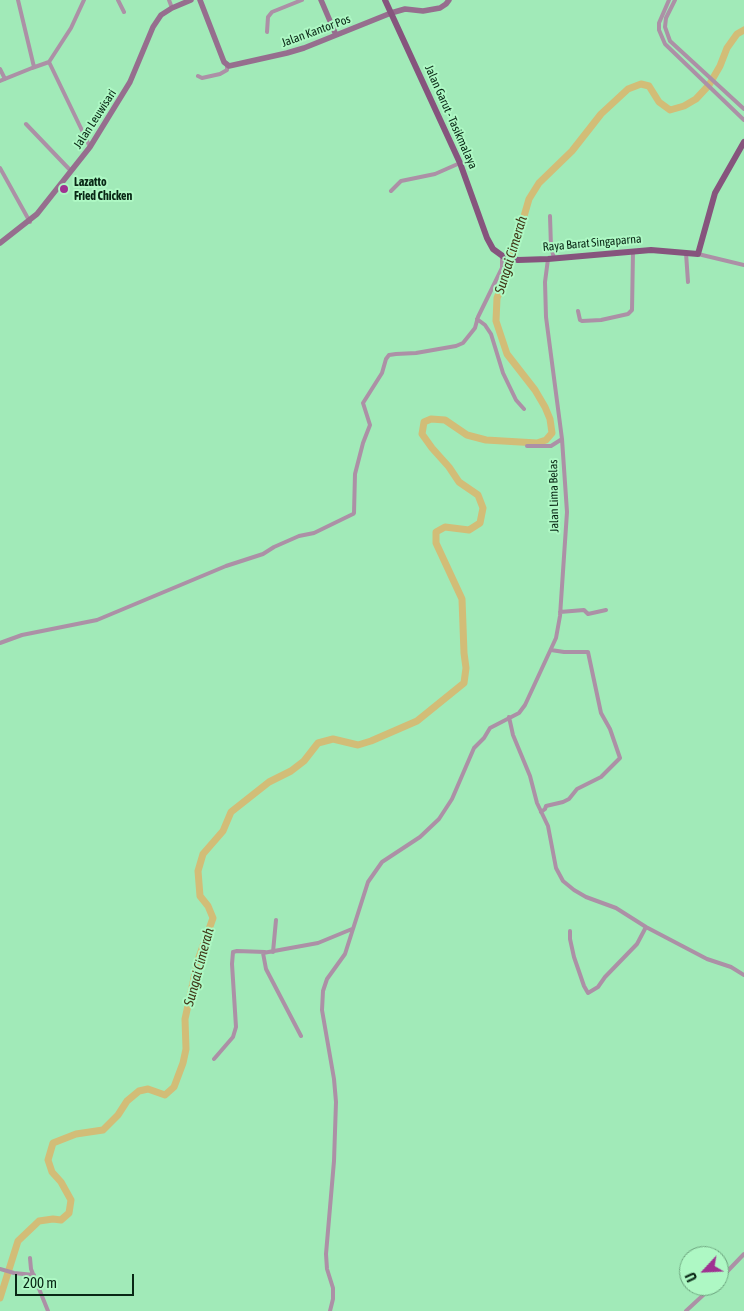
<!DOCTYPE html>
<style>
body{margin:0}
#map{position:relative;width:744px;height:1311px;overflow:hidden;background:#a1eab8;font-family:"Asap Condensed",sans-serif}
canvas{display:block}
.north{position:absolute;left:679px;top:1246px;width:50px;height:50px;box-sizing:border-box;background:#aef8c4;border:1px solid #6ca47e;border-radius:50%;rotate:245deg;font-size:14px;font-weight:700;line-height:20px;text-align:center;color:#092715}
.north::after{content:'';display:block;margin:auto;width:18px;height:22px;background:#9f3291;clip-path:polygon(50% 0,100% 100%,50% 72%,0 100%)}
.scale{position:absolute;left:15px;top:1274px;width:119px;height:22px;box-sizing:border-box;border:2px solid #092715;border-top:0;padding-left:6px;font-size:15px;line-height:18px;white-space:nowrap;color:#092715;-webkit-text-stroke:4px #aef8c4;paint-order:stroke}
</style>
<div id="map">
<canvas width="744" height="1311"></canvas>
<div class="north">U</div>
<div class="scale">200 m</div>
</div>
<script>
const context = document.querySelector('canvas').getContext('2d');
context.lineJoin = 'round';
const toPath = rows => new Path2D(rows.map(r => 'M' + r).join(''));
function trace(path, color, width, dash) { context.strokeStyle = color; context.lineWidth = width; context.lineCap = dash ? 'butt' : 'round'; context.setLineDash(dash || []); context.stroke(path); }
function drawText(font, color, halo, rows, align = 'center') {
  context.font = font + ' "Asap Condensed",sans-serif'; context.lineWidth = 4; context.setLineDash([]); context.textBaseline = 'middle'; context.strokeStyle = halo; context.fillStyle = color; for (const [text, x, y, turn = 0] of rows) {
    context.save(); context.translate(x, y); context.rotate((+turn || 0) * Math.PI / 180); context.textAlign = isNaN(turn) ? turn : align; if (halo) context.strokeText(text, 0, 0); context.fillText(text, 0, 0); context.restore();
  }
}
const river = toPath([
 [0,1298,18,1241,39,1221,53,1219,61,1220,69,1213,71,1200,61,1182,52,1172,48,1160,53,1143,76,1134,103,1130,118,1115,127,1101,139,1091,148,1089,165,1095,174,1087,183,1063,186,1049,185,1019,198,960,213,918,208,906,200,896,198,871,203,854,223,831,231,812,269,782,291,771,304,761,318,743,333,739,358,745,371,741,417,721,464,683,466,668,464,653,462,599,436,543,436,532,445,527,469,530,480,523,483,508,478,495,459,482,449,467,432,448,422,434,424,422,431,419,445,420,467,435,486,440,537,443,546,440,552,433,550,419,545,407,535,390,507,354,496,321,497,298,507,275,529,199,539,183,572,151,601,114,628,89,641,84,649,86,659,102,670,110,684,106,696,99,709,85,720,66,727,48,737,34,744,30]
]);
const street = toPath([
 [18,0,34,67],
 [118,0,124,12],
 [169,0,172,8],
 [669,0,659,23,659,30,665,44,744,120],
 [675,0,666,18,665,27,670,41,744,109],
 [267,32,268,17,272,12,302,0],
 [49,62,90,147],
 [0,69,5,79],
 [198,76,202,78,220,74,227,70,227,65],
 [0,81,32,68,49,62,71,28,84,0],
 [26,124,71,171],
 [0,168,30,222],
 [391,191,401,181,435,174,460,163],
 [550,216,551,247,554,258],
 [686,253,688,282],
 [698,254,744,265],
 [578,311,580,320,582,321,601,320,628,314,632,310,633,252],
 [477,319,485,325,491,334,503,373,516,400,524,409],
 [527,446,551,446,562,439],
 [560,612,584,610,588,614,606,610],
 [0,643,22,635,97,620,226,566,263,554,274,547,299,536,314,533,353,514,354,513,355,474,363,443,370,425,363,403,382,373,386,359,389,355,396,354,416,353,456,346,463,343,475,328,478,317,502,268,502,255],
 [509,717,513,735,530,776,537,803,548,826,556,868,563,881,574,890,586,897,616,908,646,927,707,959,731,967,744,975],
 [541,812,545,809,546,806,563,802,569,799,577,789,601,777,620,758,610,729,601,713,588,652,564,652,551,650],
 [570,931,570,939,574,957,584,986,588,993,598,987,605,977,637,944,646,927],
 [273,952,276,920],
 [301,1036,266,969,263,953,318,943,352,929],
 [214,1059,233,1037,236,1027,232,964,233,952,237,951,265,952],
 [30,1258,31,1269,48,1311],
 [0,1269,14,1273,34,1275],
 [719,1280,744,1254],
 [330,1311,333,1299,333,1288,327,1269,326,1254,334,1161,336,1102,334,1079,322,1010,323,991,327,979,345,954,368,882,382,862,420,837,439,819,452,799,474,748,484,738,490,728,519,713,525,705,556,638,560,616,567,512,562,439,546,317,545,282,548,259],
 [686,1311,713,1286]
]);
const secondary = toPath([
 [200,0,224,62,229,66,287,53,304,48,391,13,405,9,423,11,440,8,446,4,449,0],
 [321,0,336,35],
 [0,243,37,214,90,147,130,82,153,27,161,15,172,8,191,0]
]);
const primary = toPath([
 [385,0,460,163,487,238,493,249,504,257,518,260,548,259,651,250,698,254,715,193,744,142]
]);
const markers = [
 [64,189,5,"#9f3291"]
];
const streetNames = [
 ["Jalan Kantor Pos",316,31,-20],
 ["Jalan Garut - Tasikmalaya",451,117,66],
 ["Jalan Leuwisari",95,119,-57],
 ["Raya Barat Singaparna",592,243,-5],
 ["Jalan Lima Belas",554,496,-91]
];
const poiNames = [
 ["Lazatto",74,182],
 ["Fried Chicken",74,196]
];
const waterNames = [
 ["Sungai Cimerah",511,255,-73],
 ["Sungai Cimerah",199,967,-75]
];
trace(river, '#d2bd77', 7);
trace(street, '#ac90a6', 4);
trace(secondary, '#966e8e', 5.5);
trace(primary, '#86547d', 6);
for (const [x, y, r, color] of markers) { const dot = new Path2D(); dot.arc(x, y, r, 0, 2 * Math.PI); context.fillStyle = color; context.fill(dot); trace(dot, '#aef8c4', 2); }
drawText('12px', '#092715', '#aef8c4', streetNames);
drawText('bold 12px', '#092715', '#aef8c4', poiNames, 'left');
drawText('italic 14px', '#413818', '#aef8c4', waterNames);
</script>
